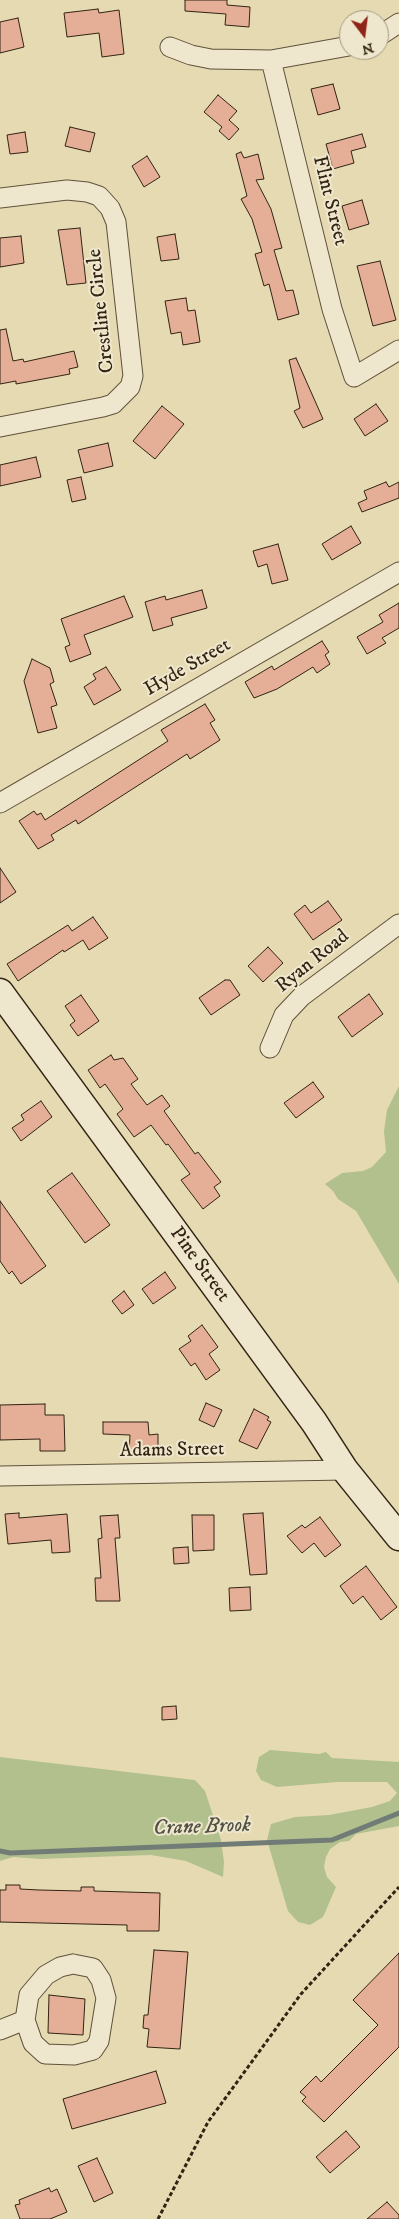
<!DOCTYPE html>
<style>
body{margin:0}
#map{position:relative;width:399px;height:2219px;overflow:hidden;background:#e6dab2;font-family:"IM FELL DW Pica",serif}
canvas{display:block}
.north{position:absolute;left:339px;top:10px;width:50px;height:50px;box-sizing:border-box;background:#efe7cd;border:1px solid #a39983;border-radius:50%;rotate:165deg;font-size:14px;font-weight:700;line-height:20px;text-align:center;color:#322313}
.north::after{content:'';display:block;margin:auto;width:18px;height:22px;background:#8f2418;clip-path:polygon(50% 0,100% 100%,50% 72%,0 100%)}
</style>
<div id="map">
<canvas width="399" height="2219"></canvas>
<div class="north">N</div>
</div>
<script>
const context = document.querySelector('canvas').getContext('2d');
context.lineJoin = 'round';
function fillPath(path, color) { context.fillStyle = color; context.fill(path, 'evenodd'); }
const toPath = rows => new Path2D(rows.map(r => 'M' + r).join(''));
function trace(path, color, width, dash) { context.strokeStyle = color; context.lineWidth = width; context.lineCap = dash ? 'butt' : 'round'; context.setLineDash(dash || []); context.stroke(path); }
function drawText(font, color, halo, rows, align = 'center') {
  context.font = font + ' "IM FELL DW Pica",serif'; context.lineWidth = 4; context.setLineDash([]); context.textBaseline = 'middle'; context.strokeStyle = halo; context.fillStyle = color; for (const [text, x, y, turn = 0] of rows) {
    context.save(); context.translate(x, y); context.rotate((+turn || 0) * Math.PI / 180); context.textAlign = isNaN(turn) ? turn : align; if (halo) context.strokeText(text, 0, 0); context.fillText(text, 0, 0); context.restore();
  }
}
const green = toPath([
 [399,1086,399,1284,356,1211,338,1199,333,1191,325,1184,342,1173,363,1171,372,1167,386,1152,384,1131,387,1110],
 [270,1750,319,1754,326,1752,332,1758,399,1762,399,1826,356,1834,349,1841,340,1842,330,1849,326,1857,324,1867,327,1877,336,1887,323,1917,310,1925,298,1922,288,1911,267,1840,271,1824,295,1817,329,1815,372,1807,390,1801,397,1793,387,1782,337,1782,277,1787,261,1780,256,1771,259,1757],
 [0,1757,195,1780,205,1791,221,1840,224,1862,223,1877,186,1861,151,1855,40,1859,13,1857,0,1861]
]);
const stream = toPath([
 [0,1851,10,1853,332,1840,399,1813]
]);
const building = toPath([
 [185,0,227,0,227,5,250,7,249,27,225,25,226,14,185,11,185,0],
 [98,9,99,13,119,10,124,54,102,57,99,33,67,37,64,13,98,9],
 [18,18,24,47,0,53,0,22,18,18],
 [333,84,340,109,318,115,311,89,333,84],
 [218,95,237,111,229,120,239,129,229,140,219,131,222,127,204,112,218,95],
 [70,127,95,133,90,152,65,146,70,127],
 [25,132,28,152,10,154,7,135,25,132],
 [362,134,366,147,351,151,354,163,333,169,326,144,362,134],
 [241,152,244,158,258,154,264,179,256,180,271,209,282,248,274,250,286,291,293,290,299,314,278,320,269,284,264,286,255,254,262,252,252,219,241,199,247,196,236,154,241,152],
 [147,156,160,177,144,187,132,166,147,156],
 [362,200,369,224,349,230,342,206,362,200],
 [80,228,86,283,67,285,58,230,80,228],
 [175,234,179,259,161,261,157,237,175,234],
 [21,236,24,263,0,267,0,238,21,236],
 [380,261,396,320,373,326,357,266,380,261],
 [186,298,188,311,195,310,200,342,183,345,181,332,171,334,165,301,186,298],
 [6,329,13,361,23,359,24,362,74,351,78,367,69,369,70,374,16,384,16,381,0,384,0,330,6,329],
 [296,358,323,419,303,428,294,411,300,408,289,360,296,358],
 [376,404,388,421,365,436,354,419,376,404],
 [162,406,184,424,155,459,133,441,162,406],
 [108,443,113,466,84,473,78,450,108,443],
 [36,457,41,477,0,486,0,465,36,457],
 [81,477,86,499,72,502,67,480,81,477],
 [386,482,389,487,399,482,399,498,362,512,358,503,367,499,364,491,386,482],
 [351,526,361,543,332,560,322,544,351,526],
 [278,544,288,580,272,584,267,564,258,567,253,551,278,544],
 [202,590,207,608,171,618,173,625,153,631,145,602,165,596,166,600,202,590],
 [124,596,133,617,84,635,91,654,70,662,65,647,70,645,61,619,124,596],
 [399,603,399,628,382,638,386,643,367,654,357,637,383,622,379,615,399,603],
 [322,641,329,652,325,655,330,664,317,673,313,667,277,689,254,698,245,682,272,666,274,670,322,641],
 [32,659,50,668,54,682,50,684,57,705,51,707,57,728,38,733,24,681,32,659],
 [106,667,121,690,94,705,84,687,96,679,93,674,106,667],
 [205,704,215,720,210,723,220,740,190,759,187,754,78,824,76,820,51,835,54,840,38,849,19,821,34,811,37,815,41,813,45,820,168,741,161,730,205,704],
 [0,868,16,892,0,903,0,868],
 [328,901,342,920,313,940,294,914,305,905,311,913,328,901],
 [93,917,108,938,89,950,83,940,64,952,63,950,18,981,7,964,68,925,72,931,93,917],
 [268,947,283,963,263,982,248,966,268,947],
 [225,980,230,980,240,995,211,1015,199,998,225,980],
 [369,994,383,1014,352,1037,338,1017,369,994],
 [81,995,99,1021,78,1036,70,1025,75,1021,65,1006,81,995],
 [111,1055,114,1060,123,1058,138,1079,131,1084,147,1105,162,1095,170,1106,164,1111,195,1154,198,1152,221,1182,214,1187,220,1196,203,1209,181,1180,190,1174,168,1144,166,1145,151,1125,134,1137,117,1114,123,1109,105,1084,100,1088,88,1070,111,1055],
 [313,1082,324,1097,296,1118,284,1103,313,1082],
 [41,1101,52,1117,21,1141,12,1128,24,1120,21,1115,41,1101],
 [72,1173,110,1225,85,1243,47,1191,72,1173],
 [0,1201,46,1266,21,1284,12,1271,9,1274,0,1261,0,1201],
 [165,1272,176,1288,153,1304,142,1289,165,1272],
 [124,1291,134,1305,122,1314,112,1301,124,1291],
 [202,1325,218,1347,209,1354,220,1370,206,1380,195,1363,191,1366,179,1349,191,1341,188,1336,202,1325],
 [206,1403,222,1410,214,1427,199,1420,206,1403],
 [45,1404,45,1415,64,1415,65,1451,40,1451,40,1439,0,1440,0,1405,45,1404],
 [254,1409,269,1417,267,1420,271,1422,257,1449,239,1441,254,1409],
 [103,1422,148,1422,149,1435,158,1434,158,1455,129,1455,130,1435,103,1434,103,1422],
 [19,1513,19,1518,67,1514,70,1552,52,1553,51,1540,8,1544,5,1514,19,1513],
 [263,1513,267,1574,250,1575,243,1514,263,1513],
 [118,1515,120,1538,115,1538,120,1601,96,1601,95,1578,101,1578,98,1539,102,1538,100,1516,118,1515],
 [192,1515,214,1515,214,1550,193,1551,192,1515],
 [320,1517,341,1545,325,1557,314,1543,302,1553,287,1536,302,1525,305,1528,320,1517],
 [188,1547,189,1563,174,1564,173,1548,188,1547],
 [366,1566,397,1607,381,1620,363,1596,353,1604,340,1586,366,1566],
 [250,1587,251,1610,230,1611,229,1588,250,1587],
 [176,1706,177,1719,162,1720,162,1707,176,1706],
 [6,1885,20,1885,20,1889,39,1890,81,1891,81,1887,94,1887,94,1891,160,1893,159,1931,127,1931,127,1925,0,1922,0,1890,6,1890,6,1885],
 [154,1950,188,1952,180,2049,147,2047,149,2029,143,2028,144,2015,148,2015,154,1950],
 [399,1953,399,2047,324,2122,302,2101,306,2097,300,2092,316,2076,321,2082,378,2025,353,2000,399,1953],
 [49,1995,85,1999,83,2035,48,2033,49,1995],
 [156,2071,166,2103,72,2129,63,2099,156,2071],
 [346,2131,360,2147,330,2173,316,2157,346,2131],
 [97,2158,113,2193,94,2202,78,2166,97,2158],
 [49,2188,51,2192,57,2189,67,2212,50,2219,20,2219,15,2205,20,2204,19,2200,49,2188],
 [387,2202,399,2215,399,2219,367,2219,387,2202]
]);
const path = toPath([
 [158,2219,208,2122,301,1994,399,1887]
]);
const street = toPath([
 [379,36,399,23],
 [349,46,271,60,332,309,354,377,399,350],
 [170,47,191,55,211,59,271,60],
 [0,198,67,190,87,192,99,196,110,208,116,222,133,376,130,387,113,404,103,407,0,427],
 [0,803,399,572],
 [270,1048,284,1015,302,996,399,924],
 [0,1476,345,1470],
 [73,1964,93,1968,101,1980,106,1998,99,2041,93,2050,74,2055,45,2054,33,2043,25,2020,29,1995,46,1975,60,1967,73,1964],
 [0,2030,25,2020]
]);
const secondary = toPath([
 [0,992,314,1422,345,1470,399,1537]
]);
const streetNames = [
 ["Flint Street",329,201,76],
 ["Crestline Circle",102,311,-96],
 ["Hyde Street",188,668,-30],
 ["Ryan Road",313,962,-39],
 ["Pine Street",199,1265,54],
 ["Adams Street",172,1451,-1]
];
const waterNames = [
 ["Crane Brook",202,1828,-2]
];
fillPath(green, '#b2c08e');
trace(stream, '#707c75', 5);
fillPath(building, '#e4af96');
trace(building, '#322313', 1);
trace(street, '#5f513b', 21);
trace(secondary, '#322313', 29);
trace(path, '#322313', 3, [4, 2.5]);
trace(street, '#efe7cd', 19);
trace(secondary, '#efe7cd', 26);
drawText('20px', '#322313', '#efe7cd', streetNames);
drawText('italic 21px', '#515044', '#efe7cd', waterNames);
</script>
